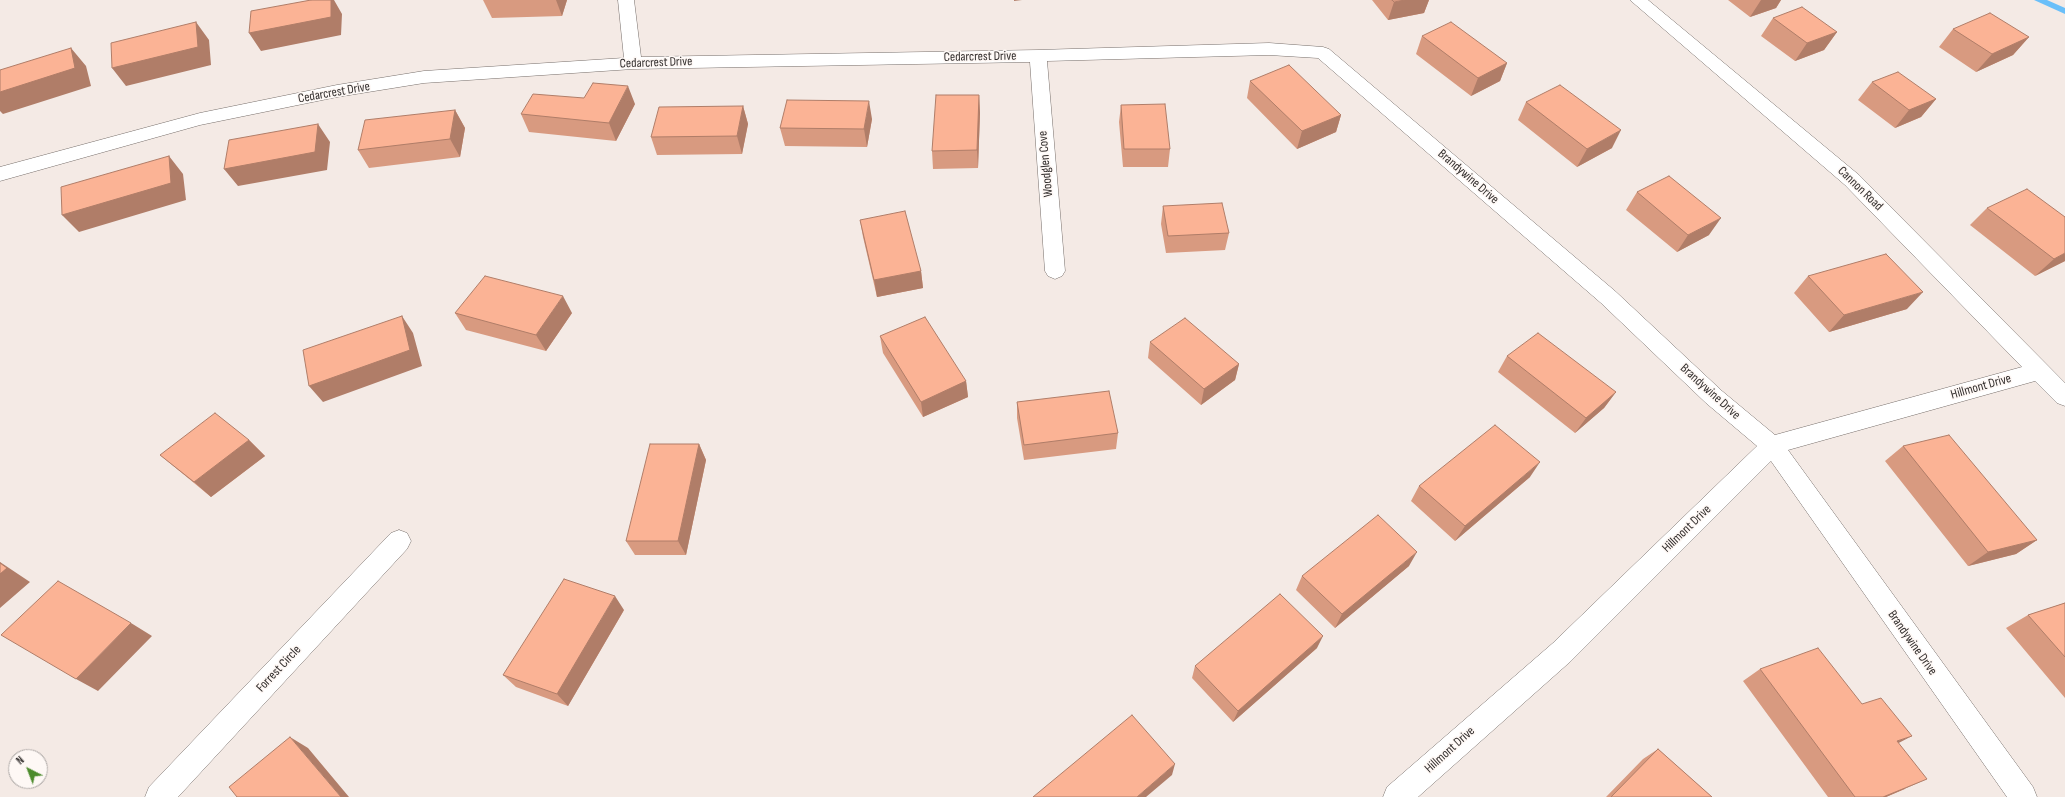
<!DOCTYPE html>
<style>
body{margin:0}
#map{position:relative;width:2065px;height:797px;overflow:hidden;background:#f4eae5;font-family:"Sofia Sans Condensed",sans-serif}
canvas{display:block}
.north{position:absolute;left:8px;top:749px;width:40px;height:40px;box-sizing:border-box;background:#fef8f5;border:1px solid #aca7a5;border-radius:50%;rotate:318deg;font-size:11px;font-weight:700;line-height:16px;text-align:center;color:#312d2c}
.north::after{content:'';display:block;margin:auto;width:14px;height:18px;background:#4c8b2c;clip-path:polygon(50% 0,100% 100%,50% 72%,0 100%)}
</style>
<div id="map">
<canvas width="2065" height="797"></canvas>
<div class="north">N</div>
</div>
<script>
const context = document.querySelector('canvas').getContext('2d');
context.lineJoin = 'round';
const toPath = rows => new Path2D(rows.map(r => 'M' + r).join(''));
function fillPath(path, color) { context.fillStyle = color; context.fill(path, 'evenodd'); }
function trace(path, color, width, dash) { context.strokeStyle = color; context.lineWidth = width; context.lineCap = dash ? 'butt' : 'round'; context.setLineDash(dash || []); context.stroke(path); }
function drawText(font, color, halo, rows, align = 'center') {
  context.font = font + ' "Sofia Sans Condensed",sans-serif'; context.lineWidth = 3; context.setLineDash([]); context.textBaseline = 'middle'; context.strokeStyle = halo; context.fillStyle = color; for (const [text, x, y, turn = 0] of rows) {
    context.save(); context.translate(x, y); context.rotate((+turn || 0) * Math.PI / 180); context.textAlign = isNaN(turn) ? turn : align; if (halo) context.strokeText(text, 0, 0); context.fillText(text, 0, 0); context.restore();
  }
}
const stream = toPath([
 [2034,0,2047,0,2065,8,2065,14,2034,0]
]);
const minor = toPath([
 [618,0,634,0,641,57,1038,50,1269,43,1323,47,1329,49,1615,291,1722,391,1775,435,2022,367,1845,185,1630,0,1648,0,1859,175,2065,383,2065,406,2057,403,2035,381,1788,450,2033,787,2037,797,2007,797,1771,461,1571,661,1418,797,1383,797,1387,787,1553,643,1757,446,1706,403,1601,303,1318,58,1269,55,1047,61,1065,271,1062,276,1055,279,1048,276,1045,271,1030,62,633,69,424,83,337,97,200,125,0,181,0,167,200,113,337,85,424,71,624,58,618,0],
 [399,530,407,533,411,541,407,549,178,797,145,797,149,787,391,533,399,530]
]);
const wall = toPath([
 [483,0,567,0,562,16,492,18],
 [1372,0,1429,0,1424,13,1388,20],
 [1728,0,1781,0,1776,8,1750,17],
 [1773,18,1837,32,1824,50,1795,61,1761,36],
 [1953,29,2029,37,2013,55,1976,72,1939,47],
 [1422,36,1507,63,1500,81,1471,96,1416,54],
 [1250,81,1341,115,1336,132,1297,149,1247,98],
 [1872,82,1936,99,1921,117,1895,128,1858,100],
 [979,95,980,113,978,168,933,169,932,151],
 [1526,102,1612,148,1577,167,1518,120],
 [635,104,616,141,529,132,521,114],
 [1121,105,1170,149,1168,167,1123,167,1119,122],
 [743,106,748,124,742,154,657,155,651,137],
 [455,110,465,128,460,157,369,168,358,150],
 [872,119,867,147,785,146,780,128],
 [1637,192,1709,235,1677,252,1626,210],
 [1163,206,1229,233,1225,250,1166,253,1161,224],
 [1987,208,2065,261,2035,276,1970,225],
 [860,220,921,271,923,288,877,297,863,237],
 [1808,276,1907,309,1829,332,1794,293],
 [455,313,572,313,546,351,466,330],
 [880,336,966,381,968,397,923,417,883,353],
 [1150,342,1239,364,1235,380,1201,405,1148,358],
 [1507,356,1616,392,1604,408,1575,433,1498,372],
 [1017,402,1118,433,1116,449,1024,460,1017,418],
 [249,440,265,456,211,497,160,455],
 [699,444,706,460,686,555,635,555,626,541],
 [1903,446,2037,540,2016,554,1968,566,1885,461],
 [1530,477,1455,541,1411,501,1419,486],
 [1409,566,1335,628,1296,590,1302,576],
 [2065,603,2065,698,2006,628,2028,615],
 [624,610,568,706,516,687,503,675],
 [1317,648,1233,722,1192,678,1195,666],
 [1760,669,1862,704,1898,743,1905,789,1886,797,1828,797,1743,681],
 [1658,749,1712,797,1606,797,1643,759]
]);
const shadedWall = toPath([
 [331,0,334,0,342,14,341,35,261,51,249,33],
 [556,0,567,0,562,16],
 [1014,0,1022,0,1014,1],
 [1405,0,1429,0,1424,13,1388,20,1394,2],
 [1761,0,1781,0,1776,8,1750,17],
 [196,22,209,40,211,65,126,86,112,68],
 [1837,32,1824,50,1795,61,1807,43],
 [2029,37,2013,55,1976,72,1992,54],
 [71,48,86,66,91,86,3,114,0,111,0,92],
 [1507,63,1500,81,1471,96,1478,78],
 [628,86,635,104,616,141,609,123],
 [979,95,980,113,978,168,977,150],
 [1936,99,1921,117,1895,128,1909,110],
 [869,101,872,119,867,147,864,129],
 [743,106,748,124,742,154,737,136],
 [455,110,465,128,460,157,450,139],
 [1341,115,1336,132,1297,149,1302,131],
 [318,124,330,142,327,170,238,186,224,169],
 [1621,130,1612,148,1577,167,1587,149],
 [169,156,183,174,186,200,79,232,62,215],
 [1721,218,1709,235,1677,252,1688,235],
 [2065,253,2065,261,2035,276,2054,259],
 [921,271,923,288,877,297,874,280],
 [1923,292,1907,309,1829,332,1844,315],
 [563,296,572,313,546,351,536,335],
 [402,316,413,333,422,366,323,402,309,386],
 [1239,364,1235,380,1201,405,1204,389],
 [966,381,968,397,923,417,921,402],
 [1616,392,1604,408,1575,433,1586,418],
 [249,440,265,456,211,497,194,482],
 [699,444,706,460,686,555,678,541],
 [1540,462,1530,477,1455,541,1465,526],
 [2037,540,2016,554,1968,566,1988,552],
 [1417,552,1409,566,1335,628,1342,614],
 [0,562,30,582,0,608],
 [615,596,624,610,568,706,557,694],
 [131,623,152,636,98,691,76,679],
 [1323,636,1317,648,1233,722,1238,711],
 [1912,736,1891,747,1897,741],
 [290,737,308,748,349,797,341,797],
 [1175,764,1172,775,1146,797,1137,797],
 [1927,779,1886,797,1883,797]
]);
const building = toPath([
 [311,0,331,0,331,17,249,33,251,11,311,0],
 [1392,0,1405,0,1394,2,1392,0],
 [1802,7,1837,32,1807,43,1773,18,1802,7],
 [1990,13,2029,37,1992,54,1953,29,1990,13],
 [196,22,198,47,112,68,111,43,196,22],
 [1451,22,1507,63,1478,78,1422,36,1451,22],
 [71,48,75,68,0,92,0,70,71,48],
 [1289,65,1341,115,1302,131,1250,81,1289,65],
 [1898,72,1936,99,1909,110,1872,82,1898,72],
 [593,83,628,86,609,123,521,114,533,94,584,98,593,83],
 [1560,85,1621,130,1587,149,1526,102,1560,85],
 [936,95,979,95,977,150,932,151,936,95],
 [787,100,869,101,864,129,780,128,787,100],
 [1165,104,1170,149,1124,149,1121,105,1165,104],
 [743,106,737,136,651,137,659,107,743,106],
 [455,110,450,139,358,150,365,120,455,110],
 [318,124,315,152,224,169,229,140,318,124],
 [169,156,171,183,62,215,61,187,169,156],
 [1669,176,1721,218,1688,235,1637,192,1669,176],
 [2027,189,2065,217,2065,253,2054,259,1987,208,2027,189],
 [1222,203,1229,233,1168,236,1163,206,1222,203],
 [905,211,921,271,874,280,860,220,905,211],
 [1886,254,1923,292,1844,315,1808,276,1886,254],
 [485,276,563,296,536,335,455,313,485,276],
 [402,316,410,350,309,386,303,350,402,316],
 [925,317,966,381,921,402,880,336,925,317],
 [1185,318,1239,364,1204,389,1150,342,1185,318],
 [1538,333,1616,392,1586,418,1507,356,1538,333],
 [1109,391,1118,433,1024,445,1017,402,1109,391],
 [215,413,249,440,194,482,160,455,215,413],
 [1495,425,1540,462,1465,526,1419,486,1495,425],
 [1949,435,2037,540,1988,552,1903,446,1949,435],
 [650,444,699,444,678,541,626,541,650,444],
 [1378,515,1417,552,1342,614,1302,576,1378,515],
 [0,563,7,568,0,574,0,563],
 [564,579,615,596,557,694,503,675,564,579],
 [58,581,131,623,76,679,1,635,58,581],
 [1280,594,1323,636,1238,711,1195,666,1280,594],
 [2065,603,2065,657,2028,615,2065,603],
 [1818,648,1862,704,1881,698,1912,736,1897,741,1927,779,1883,797,1855,797,1760,669,1818,648],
 [1132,715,1175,764,1137,797,1033,797,1132,715],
 [290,737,341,797,237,797,229,787,290,737],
 [1658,749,1712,797,1611,797,1658,749]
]);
const streetNames = [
 ["Cedarcrest Drive",980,57,-1],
 ["Cedarcrest Drive",656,63,-2],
 ["Cedarcrest Drive",334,93,-10],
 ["Woodglen Cove",1046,164,-95],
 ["Brandywine Drive",1468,177,41],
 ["Cannon Road",1860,189,44],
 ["Hillmont Drive",1981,387,-16],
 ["Brandywine Drive",1710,392,42],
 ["Hillmont Drive",1687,529,-44],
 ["Brandywine Drive",1912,643,55],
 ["Forrest Circle",279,669,-47],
 ["Hillmont Drive",1450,750,-42]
];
fillPath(stream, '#6abff9');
trace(minor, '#776f6b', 1);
fillPath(minor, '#fff');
fillPath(wall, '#d89a80');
fillPath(shadedWall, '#b07d68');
fillPath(building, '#fbb395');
trace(building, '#b07d68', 1);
drawText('13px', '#312d2c', '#fef8f5', streetNames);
</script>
